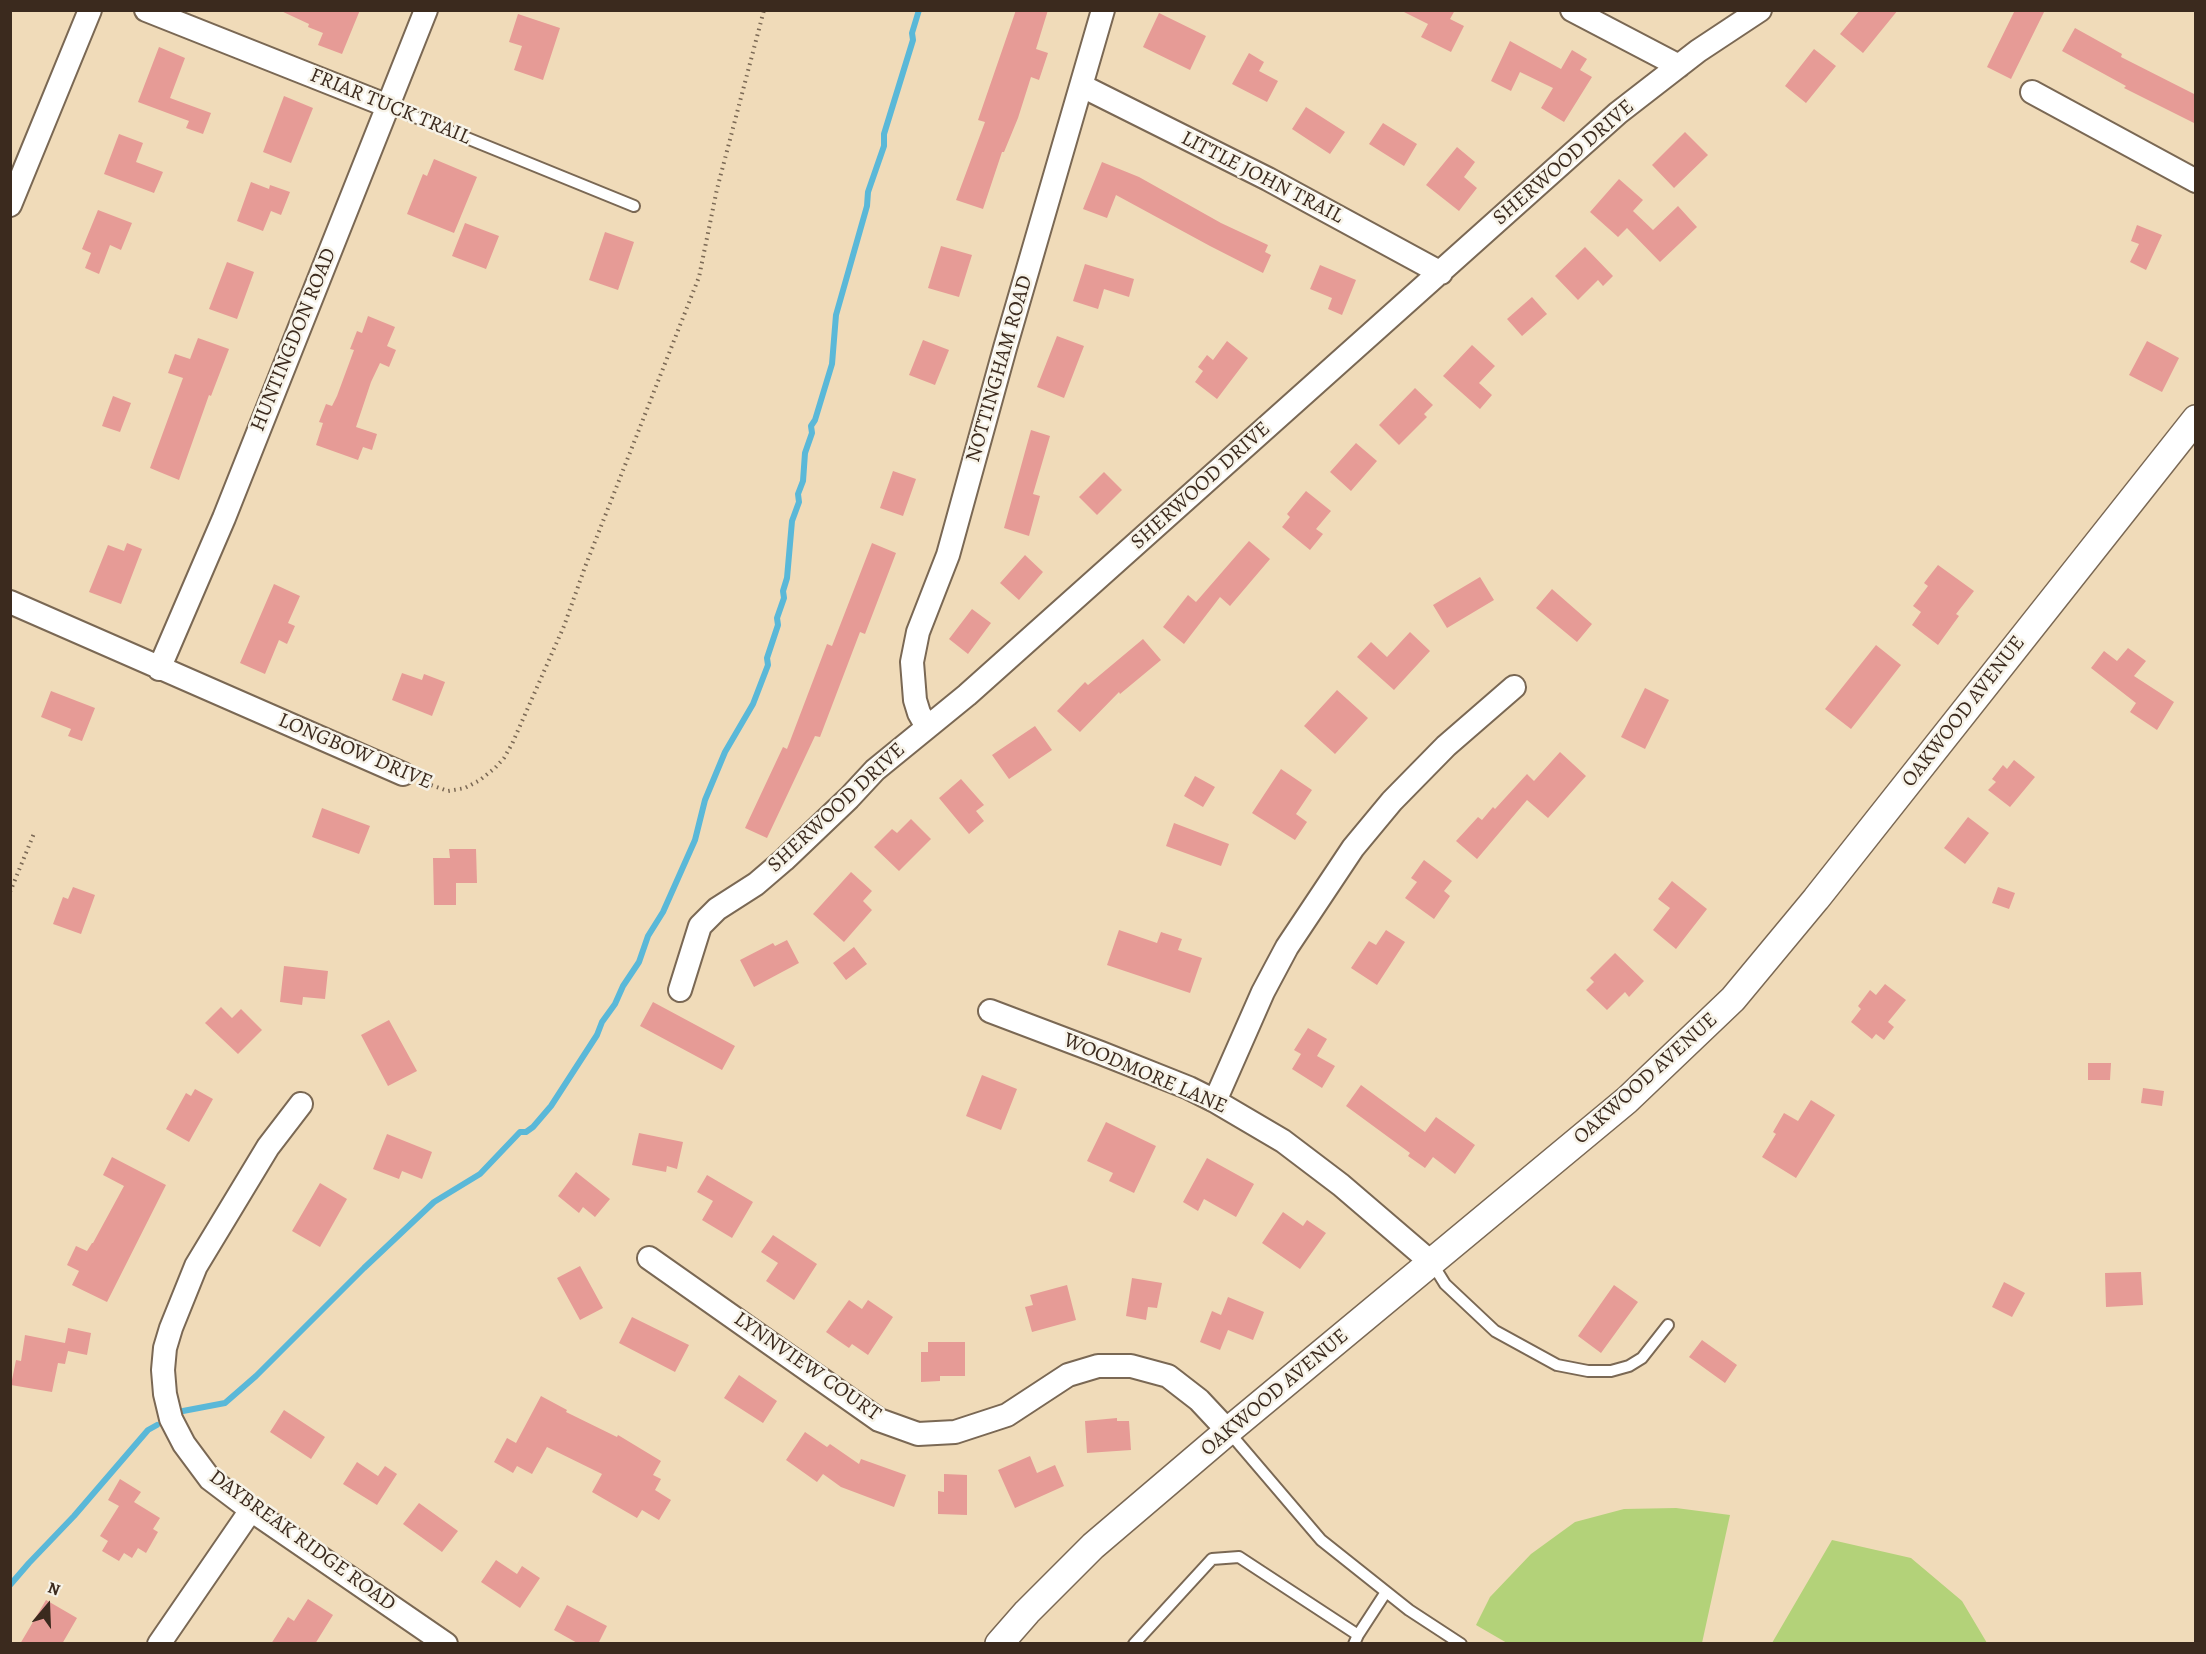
<!DOCTYPE html>
<style>
body{margin:0}
#map{position:relative;width:2206px;height:1654px;overflow:hidden;background:#f0dbb9;font-family:Alegreya,serif}
canvas{display:block}
.frame{position:absolute;inset:0;border:12px solid #3b2a1e;pointer-events:none}
.north{position:absolute;left:18px;top:1576px;width:60px;height:60px;-webkit-text-stroke:4px #f7f3e8;paint-order:stroke;rotate:19deg;font-size:16px;font-weight:700;line-height:24px;text-align:center;color:#3b2a1e}
.north::after{content:'';display:block;margin:auto;width:21px;height:27px;background:#3b2a1e;clip-path:polygon(50% 0,100% 100%,50% 72%,0 100%)}
</style>
<div id="map">
<canvas width="2206" height="1654"></canvas>
<div class="frame"></div>
<div class="north">N</div>
</div>
<script>
const context = document.querySelector('canvas').getContext('2d');
context.lineJoin = 'round';
function fillPath(path, color) { context.fillStyle = color; context.fill(path, 'evenodd'); }
const toPath = rows => new Path2D(rows.map(r => 'M' + r).join(''));
function trace(path, color, width, dash) { context.strokeStyle = color; context.lineWidth = width; context.lineCap = dash ? 'butt' : 'round'; context.setLineDash(dash || []); context.stroke(path); }
function drawText(font, color, halo, rows, align = 'center') {
  context.font = font + ' Alegreya,serif'; context.lineWidth = 5; context.setLineDash([]); context.textBaseline = 'middle'; context.strokeStyle = halo; context.fillStyle = color; for (const [text, x, y, turn = 0] of rows) {
    context.save(); context.translate(x, y); context.rotate((+turn || 0) * Math.PI / 180); context.textAlign = isNaN(turn) ? turn : align; if (halo) context.strokeText(text, 0, 0); context.fillText(text, 0, 0); context.restore();
  }
}
const green = toPath([
 [1676,1508,1730,1515,1702,1643,1507,1643,1476,1625,1490,1597,1531,1554,1575,1522,1624,1509],
 [1832,1540,1911,1558,1962,1601,1987,1643,1772,1643]
]);
const stream = toPath([
 [183,1411,225,1403,256,1376,364,1268,434,1202,480,1174,520,1132,526,1132,533,1127,551,1106,597,1035,602,1022,615,1004,623,986,639,962,648,936,663,912,695,840,705,800,725,752,753,704,768,665,767,658,778,625,777,618,784,598,783,591,787,578,792,521,799,502,798,494,803,481,805,453,812,433,811,426,815,420,832,364,836,315,867,206,868,192,884,146,884,134,913,40,912,33,919,10],
 [10,1585,29,1563,74,1516,148,1430,157,1425]
]);
const building = toPath([
 [279,10,360,10,342,54,318,45,323,33,308,27,309,24],
 [1016,10,1048,10,1036,49,1048,53,1039,80,1031,77,1018,118,1004,152,1002,152,983,209,956,200,985,122,978,120],
 [1400,10,1455,10,1450,19,1464,26,1451,52,1421,37,1428,24],
 [1860,10,1898,10,1863,53,1840,34],
 [2015,10,2045,10,2011,79,1987,67],
 [1159,13,1206,36,1190,70,1143,47],
 [518,14,560,28,543,80,514,70,522,46,509,42],
 [2075,28,2122,54,2121,57,2196,95,2196,124,2124,88,2126,86,2062,51],
 [1510,41,1561,69,1572,50,1587,59,1580,70,1592,77,1564,122,1541,108,1553,88,1520,72,1511,91,1491,81],
 [159,47,185,58,170,98,211,113,203,134,186,128,189,121,138,102],
 [1814,49,1836,66,1806,103,1785,86],
 [1249,53,1264,62,1259,71,1278,81,1267,102,1232,84],
 [284,96,313,108,291,163,263,152],
 [1306,107,1345,132,1330,154,1292,129],
 [1383,123,1417,144,1404,166,1369,144],
 [1685,132,1708,155,1674,188,1652,165],
 [119,134,143,143,136,162,163,172,154,193,104,174],
 [1457,147,1475,162,1464,177,1477,188,1459,211,1426,185],
 [434,159,477,177,454,233,407,214,423,174,427,176],
 [1102,162,1139,177,1221,223,1268,245,1265,252,1271,255,1263,273,1210,246,1116,195,1107,218,1083,209],
 [1619,179,1643,200,1633,211,1653,230,1678,206,1697,227,1660,262,1627,228,1618,237,1590,212],
 [251,182,269,189,270,185,290,192,281,215,271,211,263,231,237,221],
 [98,210,132,223,121,250,110,245,99,274,85,268,91,253,82,249],
 [465,223,499,236,486,269,452,256],
 [2137,225,2162,235,2146,270,2130,262,2139,244,2131,241],
 [605,232,634,242,618,290,589,280],
 [941,246,972,255,959,297,928,288],
 [1585,247,1613,276,1603,286,1598,280,1578,300,1555,276],
 [227,262,254,272,237,319,209,309],
 [1085,264,1134,279,1129,297,1104,289,1098,309,1073,301],
 [1320,265,1356,280,1342,315,1328,309,1332,298,1310,289],
 [1532,297,1547,314,1522,336,1507,319],
 [368,316,395,327,387,346,396,350,389,367,380,363,371,382,356,427,377,434,372,450,363,447,358,460,316,445,323,423,319,422,326,404,332,406,337,396,354,350,350,349,357,331,362,333],
 [1057,336,1084,346,1064,398,1037,387],
 [198,338,229,349,211,396,209,395,179,480,150,468,183,378,168,373,175,354,190,359],
 [923,340,949,350,935,385,909,375],
 [1227,341,1248,358,1217,399,1195,382,1203,371,1198,367,1207,355,1213,360],
 [2147,341,2179,358,2162,392,2129,375],
 [1472,345,1495,366,1479,383,1492,395,1480,409,1443,376],
 [1415,388,1433,405,1424,414,1427,417,1399,445,1379,425],
 [113,396,131,403,120,432,102,426],
 [1031,430,1050,436,1033,494,1040,496,1029,536,1004,528],
 [1356,443,1377,461,1351,491,1330,472],
 [893,471,916,479,903,516,880,508],
 [1104,472,1122,490,1097,515,1079,497],
 [1306,491,1331,511,1316,529,1323,534,1310,550,1282,527,1290,517,1287,514],
 [1249,541,1270,559,1230,606,1220,597,1184,644,1163,627,1188,595,1196,602],
 [127,543,142,549,121,604,89,592,108,545,124,551],
 [872,543,896,553,865,634,860,632,820,737,815,736,767,838,745,828,783,747,787,749,827,644,832,646],
 [1025,555,1043,572,1019,600,1000,583],
 [1938,565,1974,591,1956,614,1959,616,1938,645,1912,625,1921,612,1913,606,1928,586,1924,583],
 [1480,577,1494,600,1447,628,1433,605],
 [274,584,300,596,288,623,295,626,287,644,279,640,265,674,240,663],
 [1552,589,1592,624,1577,642,1536,608],
 [972,609,991,623,968,654,949,639],
 [1410,632,1430,651,1394,690,1357,657,1371,642,1387,657],
 [1143,639,1161,660,1120,694,1119,692,1080,732,1057,711,1085,682,1088,685],
 [1876,645,1901,665,1851,729,1825,709],
 [2128,648,2146,661,2134,676,2174,702,2157,730,2130,712,2136,703,2091,668,2104,651,2117,661],
 [402,673,422,680,424,674,445,682,432,716,392,700],
 [1645,688,1669,700,1645,749,1621,737],
 [1337,690,1368,718,1335,754,1304,726],
 [51,691,95,708,82,741,68,736,71,729,41,717],
 [1035,726,1052,750,1009,779,992,755],
 [1560,752,1586,776,1548,818,1527,800,1477,859,1456,841,1478,817,1482,820,1493,807,1495,809,1527,774,1534,781],
 [2014,760,2035,777,2010,807,1988,790,1996,782,1992,779,2003,765,2007,769],
 [1281,769,1312,790,1296,814,1307,822,1295,840,1252,813],
 [1195,776,1215,787,1203,807,1184,796],
 [961,779,984,805,976,811,984,821,969,834,939,798],
 [322,808,370,826,359,854,312,837],
 [1968,817,1989,833,1965,864,1944,848],
 [911,819,931,839,899,871,874,847,892,829,897,833],
 [1174,823,1229,844,1221,866,1166,846],
 [449,849,476,849,477,883,456,883,456,905,434,905,433,858,450,858],
 [1424,860,1452,881,1444,891,1450,896,1434,919,1405,898,1417,882,1411,878],
 [851,872,872,891,863,901,872,910,844,942,813,914],
 [1672,881,1707,909,1676,949,1653,930,1670,908,1658,899],
 [73,887,95,895,81,934,53,924,63,897,68,899],
 [1998,887,2015,893,2009,909,1992,903],
 [1119,930,1157,943,1161,932,1182,939,1178,950,1202,958,1190,993,1107,965],
 [1386,930,1405,942,1377,985,1351,968,1369,941,1376,945],
 [787,940,799,963,754,987,740,960,773,943,775,946],
 [854,947,867,964,846,980,833,963],
 [1615,953,1644,981,1629,997,1625,992,1607,1010,1586,990,1594,982,1590,978],
 [284,966,328,971,325,999,303,997,302,1005,280,1002],
 [1885,984,1906,1000,1888,1022,1894,1027,1884,1040,1876,1034,1872,1039,1851,1022,1861,1009,1858,1006,1870,990,1876,995],
 [653,1002,735,1046,722,1070,640,1026],
 [221,1007,232,1018,241,1009,262,1030,238,1054,205,1023],
 [389,1020,417,1071,388,1086,361,1035],
 [1308,1028,1327,1039,1317,1056,1335,1066,1322,1088,1292,1069,1301,1054,1294,1050],
 [2088,1063,2111,1063,2110,1080,2088,1080],
 [982,1075,1017,1089,1001,1130,966,1116],
 [1361,1085,1425,1132,1436,1117,1475,1145,1455,1174,1433,1157,1425,1168,1408,1156,1410,1153,1346,1106],
 [2143,1088,2164,1091,2162,1106,2141,1103],
 [195,1089,213,1099,189,1142,166,1129,186,1093,191,1096],
 [1811,1100,1835,1115,1796,1178,1762,1157,1776,1134,1773,1132,1784,1113,1798,1121],
 [1106,1122,1156,1146,1134,1193,1109,1181,1113,1173,1087,1161],
 [639,1133,683,1142,677,1169,667,1166,666,1172,632,1165],
 [387,1134,432,1152,422,1179,402,1171,399,1179,373,1169],
 [112,1157,166,1185,107,1302,72,1285,79,1271,67,1265,76,1246,87,1251,92,1243,93,1243,124,1186,103,1175],
 [1207,1158,1254,1184,1236,1217,1204,1199,1198,1211,1183,1202],
 [576,1172,610,1199,595,1217,583,1207,579,1213,558,1196],
 [707,1175,753,1202,732,1238,702,1220,713,1201,697,1192],
 [320,1183,347,1199,320,1247,292,1231],
 [1283,1212,1303,1226,1307,1220,1326,1233,1300,1269,1262,1243],
 [773,1235,817,1264,794,1300,766,1281,778,1263,761,1252],
 [580,1266,603,1308,580,1320,557,1278],
 [2141,1272,2143,1305,2106,1307,2105,1273],
 [1132,1278,1162,1283,1157,1308,1148,1307,1146,1320,1126,1316],
 [2004,1282,2025,1293,2012,1317,1992,1307],
 [1067,1285,1076,1320,1032,1332,1025,1307,1033,1305,1030,1295],
 [1614,1285,1638,1302,1601,1353,1578,1336],
 [1228,1297,1264,1312,1253,1340,1228,1330,1220,1350,1200,1342,1212,1311,1221,1315],
 [849,1300,862,1309,868,1300,893,1317,868,1355,852,1344,849,1348,826,1332],
 [632,1317,689,1345,675,1372,619,1343],
 [68,1328,91,1333,87,1355,68,1351,65,1364,58,1363,52,1392,11,1385,16,1360,21,1361,25,1335,65,1343],
 [1702,1340,1737,1365,1725,1383,1689,1357],
 [928,1342,965,1342,965,1376,940,1376,940,1381,921,1382,921,1352,928,1352],
 [739,1375,777,1401,763,1423,724,1398],
 [541,1396,567,1410,566,1412,617,1437,618,1435,661,1461,653,1475,661,1479,655,1490,671,1500,659,1520,642,1510,637,1518,592,1492,602,1474,547,1447,532,1474,517,1466,513,1473,494,1462,507,1438,516,1443],
 [284,1410,325,1437,311,1459,270,1432],
 [1117,1418,1117,1421,1129,1421,1131,1450,1087,1453,1085,1421],
 [805,1432,827,1447,830,1444,859,1464,861,1459,906,1475,894,1507,841,1487,823,1474,817,1482,786,1460],
 [1030,1456,1037,1473,1055,1465,1064,1486,1015,1508,998,1470],
 [357,1462,378,1476,385,1466,397,1474,377,1505,343,1484],
 [944,1474,967,1475,967,1515,938,1514,938,1491,944,1492],
 [120,1479,141,1492,134,1502,160,1518,153,1529,158,1532,146,1553,138,1548,132,1558,124,1553,119,1561,102,1551,108,1541,100,1536,119,1506,108,1500],
 [419,1503,458,1531,442,1552,403,1524],
 [496,1560,517,1574,522,1566,540,1578,520,1608,481,1582],
 [308,1599,333,1615,315,1644,271,1644,288,1617,294,1621],
 [46,1600,77,1618,62,1644,20,1644],
 [567,1605,607,1626,598,1644,579,1644,554,1630]
]);
const path = toPath([
 [420,781,448,791,465,788,480,780,495,768,504,758,512,744,564,626,585,567,699,277,717,189,764,10],
 [10,892,35,831]
]);
const service = toPath([
 [388,106,634,206],
 [1432,1263,1445,1284,1495,1331,1557,1365,1588,1371,1611,1371,1629,1366,1642,1358,1668,1325],
 [1228,1431,1321,1540,1409,1610,1461,1644],
 [1134,1644,1212,1559,1239,1557,1358,1635],
 [1354,1644,1358,1635,1386,1592]
]);
const minor = toPath([
 [146,10,388,106],
 [1572,10,1679,66],
 [1082,86,1268,179,1441,273],
 [2032,92,2196,181],
 [10,205,90,10],
 [10,602,403,774],
 [159,669,224,518,426,10],
 [927,727,919,713,915,700,912,662,918,632,948,555,1005,348,1103,10],
 [680,990,700,926,717,909,756,884,784,860,849,798,875,770,967,695,1618,113,1698,51,1760,10],
 [990,1011,1101,1053,1189,1088,1215,1101,1283,1141,1341,1185,1432,1263],
 [1215,1101,1263,992,1287,947,1353,848,1392,801,1446,746,1514,687],
 [301,1104,268,1147,196,1266,171,1328,165,1348,163,1370,165,1394,171,1419,184,1444,210,1479,251,1510,446,1644],
 [649,1258,879,1420,918,1434,955,1432,1007,1415,1068,1375,1098,1366,1131,1366,1168,1376,1199,1400,1228,1431],
 [159,1644,251,1510]
]);
const tertiary = toPath([
 [999,1644,1027,1612,1093,1546,1228,1431,1627,1100,1733,999,1816,899,2196,419]
]);
const streetNames = [
 ["FRIAR TUCK TRAIL",390,107,22],
 ["SHERWOOD DRIVE",1564,163,-41],
 ["LITTLE JOHN TRAIL",1262,178,27],
 ["HUNTINGDON ROAD",294,340,-68],
 ["NOTTINGHAM ROAD",1000,369,-74],
 ["SHERWOOD DRIVE",1201,486,-42],
 ["OAKWOOD AVENUE",1964,712,-52],
 ["LONGBOW DRIVE",355,752,23],
 ["SHERWOOD DRIVE",837,808,-43],
 ["WOODMORE LANE",1145,1074,23],
 ["OAKWOOD AVENUE",1646,1079,-42],
 ["LYNNVIEW COURT",807,1367,35],
 ["OAKWOOD AVENUE",1275,1393,-40],
 ["DAYBREAK RIDGE ROAD",302,1541,36]
];
fillPath(green, '#b3d279');
trace(stream, '#5ab8d8', 6);
fillPath(building, '#e69b96');
trace(service, '#7a6854', 14);
trace(minor, '#7a6854', 26);
trace(tertiary, '#7a6854', 30);
trace(path, '#7a6854', 4, [1.5, 4.5]);
trace(service, '#fff', 10);
trace(minor, '#fff', 22);
trace(tertiary, '#fff', 27);
drawText('21px', '#3b2a1e', '#f7f3e8', streetNames);
</script>
